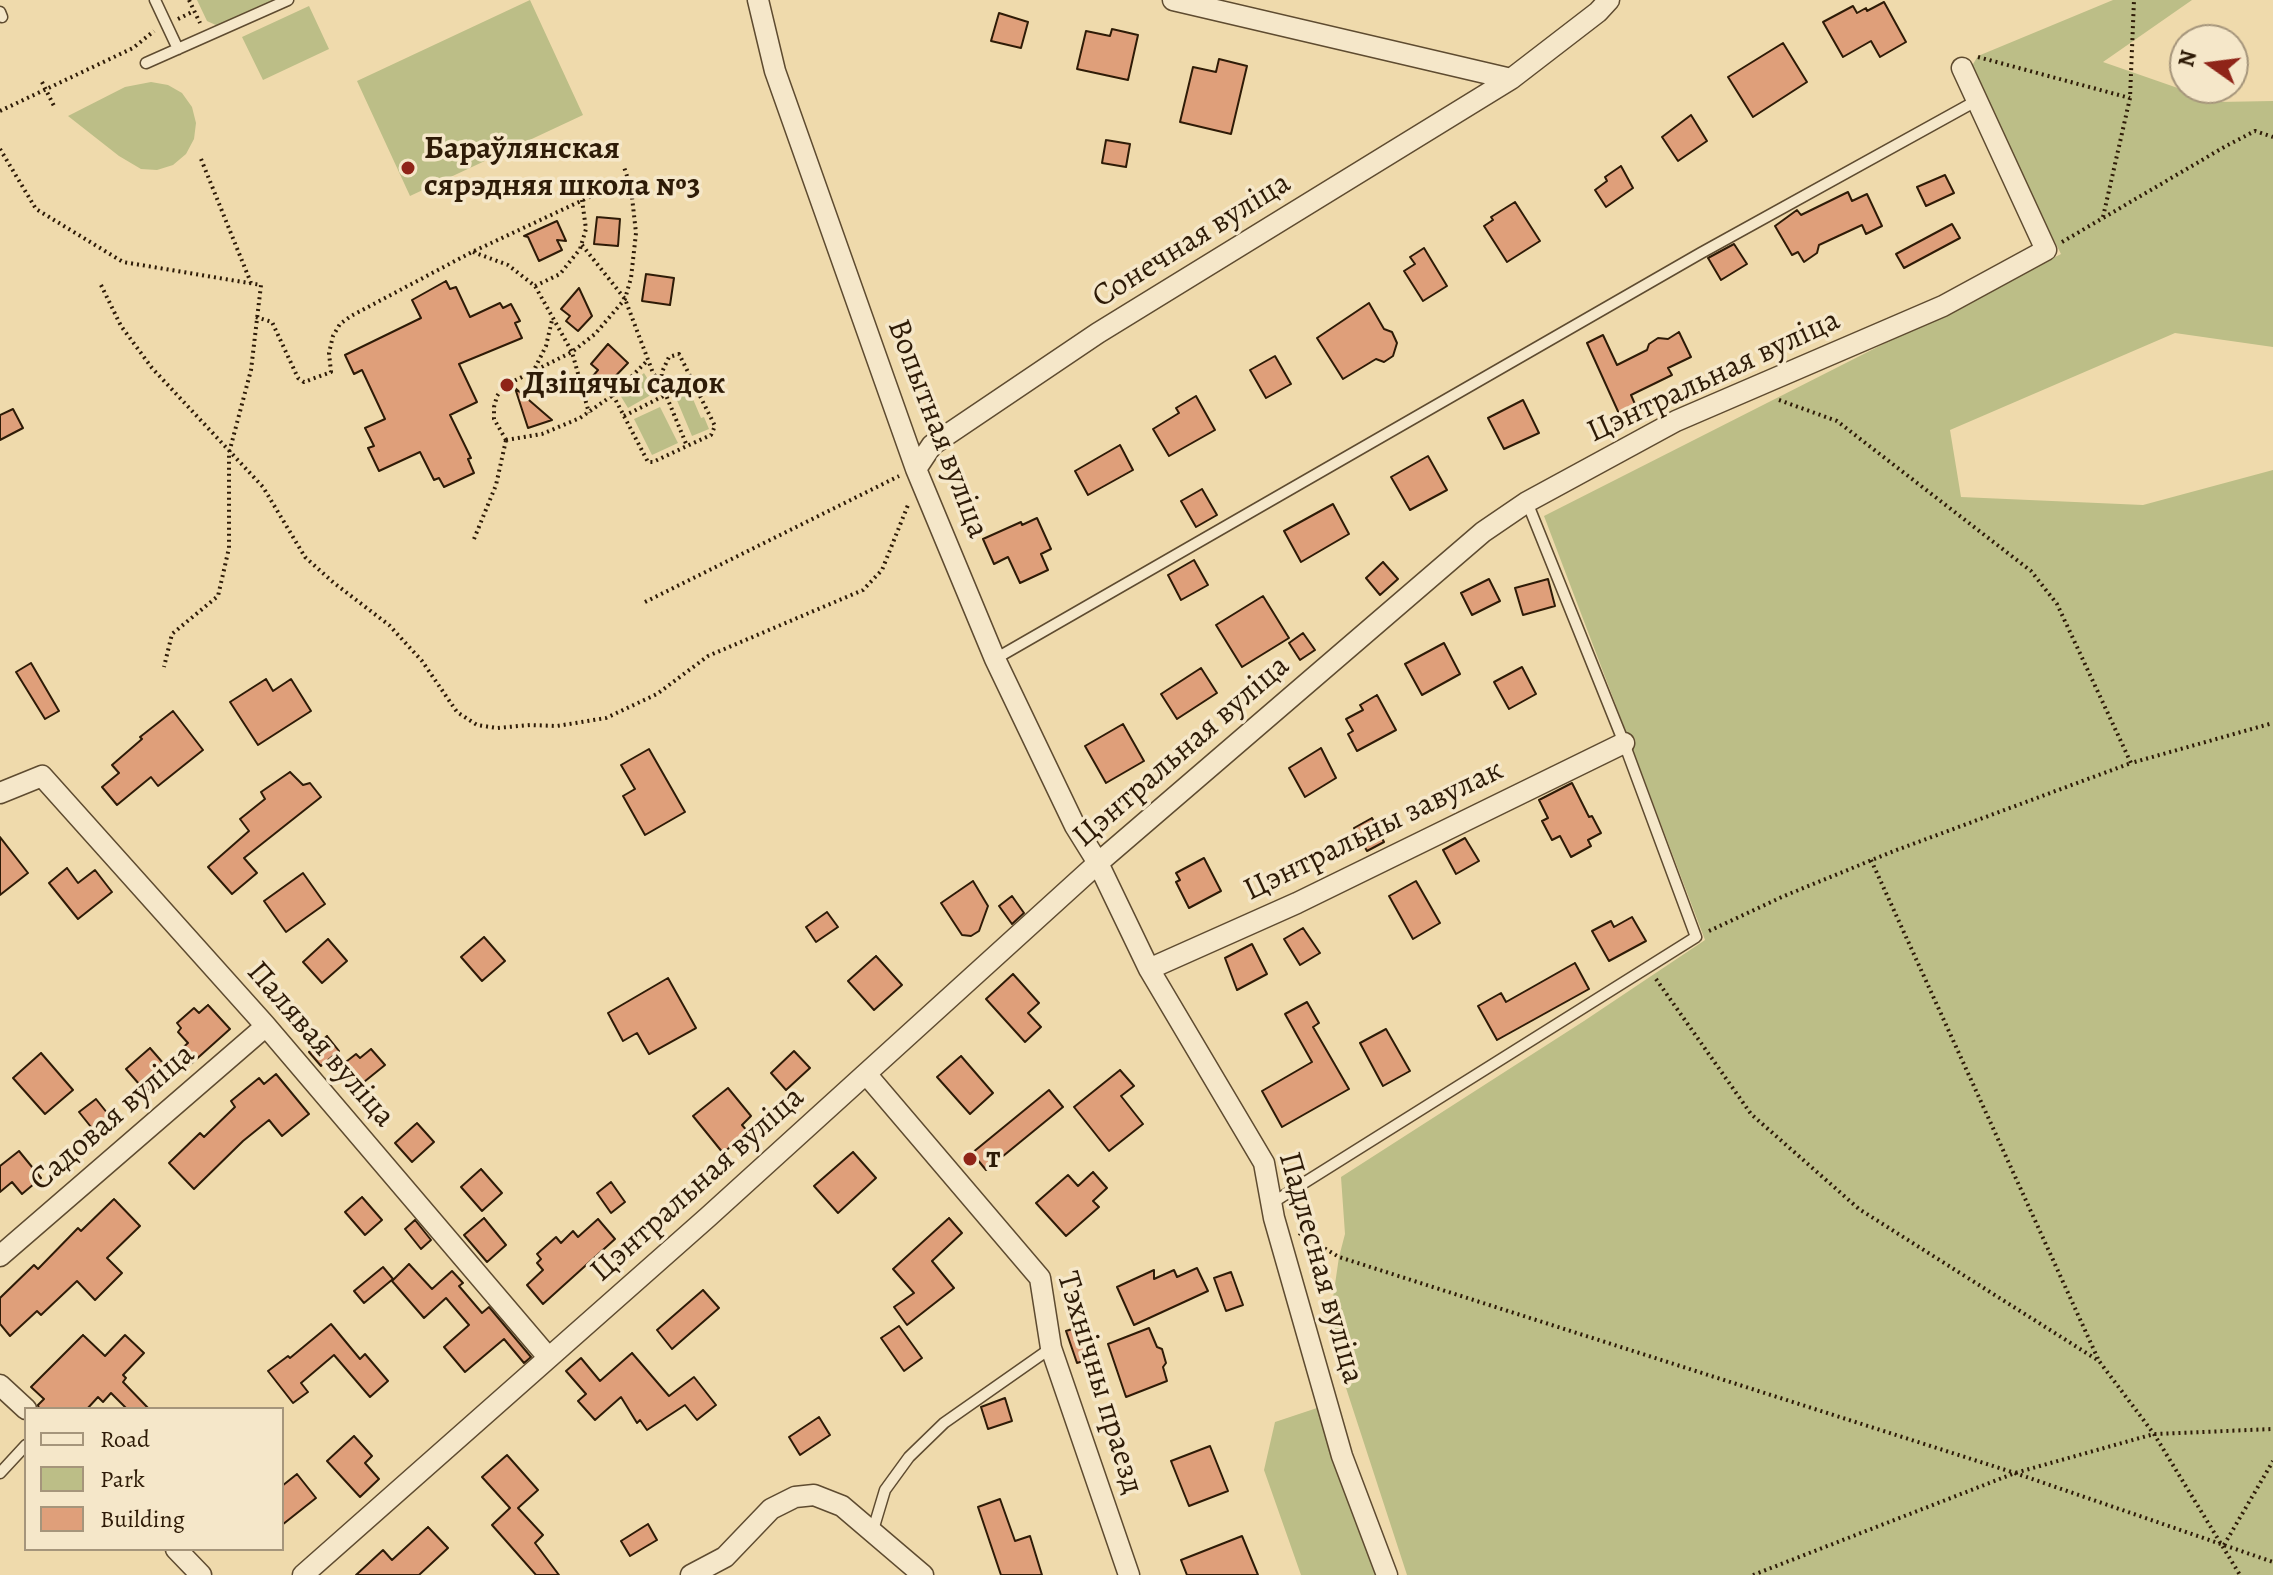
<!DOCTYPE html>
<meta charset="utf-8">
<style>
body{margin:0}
#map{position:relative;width:2273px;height:1575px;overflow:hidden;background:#efdaac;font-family:Alegreya,serif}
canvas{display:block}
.legend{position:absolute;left:24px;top:1407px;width:260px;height:144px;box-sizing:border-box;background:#f5e7c9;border:2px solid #a5957b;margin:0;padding:10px 14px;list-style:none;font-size:24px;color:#2e1b07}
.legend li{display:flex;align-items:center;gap:16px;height:40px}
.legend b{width:40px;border:2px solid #a5957b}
.north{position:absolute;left:2169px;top:24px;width:80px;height:80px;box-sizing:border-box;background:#f5e7c9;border:2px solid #a5957b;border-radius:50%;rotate:284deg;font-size:22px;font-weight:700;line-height:32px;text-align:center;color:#2e1b07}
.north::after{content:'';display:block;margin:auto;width:28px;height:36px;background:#8f2418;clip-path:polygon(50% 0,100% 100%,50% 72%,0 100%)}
</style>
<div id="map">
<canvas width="2273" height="1575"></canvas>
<ul class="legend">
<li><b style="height:10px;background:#f5e7c9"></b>Road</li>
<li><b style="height:22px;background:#bcbe87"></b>Park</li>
<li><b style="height:22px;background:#df9f7a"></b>Building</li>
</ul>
<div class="north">N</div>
</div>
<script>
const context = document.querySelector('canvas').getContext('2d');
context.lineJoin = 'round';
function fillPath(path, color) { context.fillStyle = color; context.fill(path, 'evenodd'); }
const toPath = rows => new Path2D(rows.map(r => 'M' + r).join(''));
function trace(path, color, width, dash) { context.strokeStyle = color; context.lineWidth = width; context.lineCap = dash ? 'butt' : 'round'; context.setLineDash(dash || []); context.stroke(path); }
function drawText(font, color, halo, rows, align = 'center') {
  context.font = font + ' Alegreya,serif'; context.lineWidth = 7; context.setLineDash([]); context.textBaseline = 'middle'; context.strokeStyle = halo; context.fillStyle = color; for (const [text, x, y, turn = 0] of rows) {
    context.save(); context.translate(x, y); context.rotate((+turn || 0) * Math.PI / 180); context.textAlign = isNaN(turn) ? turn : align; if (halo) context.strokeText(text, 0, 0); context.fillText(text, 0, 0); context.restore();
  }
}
const green = toPath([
 [197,0,274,0,218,26,207,21],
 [530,0,583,115,410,196,357,81],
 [2113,0,2192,0,2103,62,2218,102,2273,101,2273,347,2175,333,1950,430,1961,497,2143,505,2273,470,2273,1575,1407,1575,1333,1348,1333,1298,1339,1257,1345,1234,1341,1177,1584,1021,1705,940,1544,516,2061,254,1972,79,1970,69,1978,56],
 [309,6,329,49,263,80,242,37],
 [151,82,168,85,182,93,192,107,196,123,194,139,186,154,173,165,157,170,141,169,119,156,68,116,125,87],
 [644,373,656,392,628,408,620,395],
 [690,392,701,418,704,417,709,429,692,436,676,398],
 [660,407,678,443,652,455,634,419],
 [1320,1407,1377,1575,1301,1575,1264,1470,1275,1422]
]);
const building = toPath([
 [1884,2,1906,42,1880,57,1871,41,1843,57,1823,22,1853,6,1857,13,1866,8,1867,11,1884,2],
 [999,13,1028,22,1021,48,991,41,999,13],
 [1112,29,1138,35,1128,80,1077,69,1086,31,1110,36,1112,29],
 [1783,43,1807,82,1753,117,1728,77,1783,43],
 [1219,59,1247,66,1231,134,1180,122,1193,67,1216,72,1219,59],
 [1691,115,1707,141,1678,161,1662,137,1691,115],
 [1106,140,1130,144,1126,167,1102,163,1106,140],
 [1621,166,1633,188,1606,207,1595,190,1607,181,1605,177,1621,166],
 [1945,175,1954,193,1926,206,1917,187,1945,175],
 [1848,192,1852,201,1867,194,1882,226,1866,234,1862,225,1819,245,1817,253,1804,262,1798,252,1792,255,1775,226,1797,210,1801,215,1848,192],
 [1515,202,1540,241,1507,262,1484,226,1493,220,1491,217,1515,202],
 [597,217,620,219,618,246,594,244,597,217],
 [557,221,566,241,557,240,562,250,539,261,528,237,524,236,557,221],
 [1952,224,1960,238,1904,268,1896,254,1952,224],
 [1734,244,1747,264,1721,280,1708,258,1734,244],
 [1424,248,1447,286,1423,301,1404,271,1415,264,1410,257,1424,248],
 [646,274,674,278,670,305,642,301,646,274],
 [446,281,450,289,456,287,470,317,500,303,503,308,511,304,520,321,515,323,522,338,459,364,477,402,450,415,471,458,468,459,474,473,444,487,439,478,434,480,420,452,379,471,368,448,374,446,365,428,385,419,362,370,354,374,345,355,421,318,412,300,446,281],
 [579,288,592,316,578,331,566,321,570,316,561,309,579,288],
 [1369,303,1384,329,1392,332,1397,343,1393,356,1384,362,1376,359,1343,379,1317,338,1369,303],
 [1679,332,1691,357,1668,368,1672,375,1631,395,1638,411,1621,418,1587,343,1603,335,1617,365,1647,350,1649,344,1658,338,1668,339,1679,332],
 [608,344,628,363,605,387,593,376,598,370,591,364,608,344],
 [1275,356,1291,384,1266,398,1250,370,1275,356],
 [515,388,552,420,528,428,515,388],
 [1196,396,1215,430,1169,456,1153,429,1179,413,1176,408,1196,396],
 [1523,400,1539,433,1504,449,1488,418,1523,400],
 [13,409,23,428,0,440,0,415,13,409],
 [1120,445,1133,470,1088,495,1075,471,1120,445],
 [1428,456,1447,490,1410,510,1391,477,1428,456],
 [1202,489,1217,515,1196,527,1181,501,1202,489],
 [1333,504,1349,534,1301,562,1284,531,1333,504],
 [1037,518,1051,549,1041,554,1048,570,1020,583,1008,557,994,564,983,539,1021,522,1022,525,1037,518],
 [1194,560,1208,585,1181,600,1168,575,1194,560],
 [1383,562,1398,579,1380,595,1366,578,1383,562],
 [1489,579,1500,601,1472,615,1461,593,1489,579],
 [1548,579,1555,606,1523,615,1515,588,1548,579],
 [1263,596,1289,638,1242,667,1216,625,1263,596],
 [1303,633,1315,650,1300,660,1289,643,1303,633],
 [1444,643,1460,674,1422,695,1405,664,1444,643],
 [31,663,59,711,45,719,16,672,31,663],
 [1522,667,1536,694,1509,709,1494,682,1522,667],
 [1201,668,1217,693,1177,719,1161,694,1201,668],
 [266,679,273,691,291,679,311,711,258,745,230,702,266,679],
 [1377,695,1396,730,1357,751,1348,734,1353,731,1346,719,1363,710,1360,705,1377,695],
 [173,711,203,750,158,786,151,777,117,805,102,787,119,773,112,765,142,739,140,737,173,711],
 [1123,724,1144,761,1106,783,1085,746,1123,724],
 [1321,748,1336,778,1305,797,1289,768,1321,748],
 [649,749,685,812,645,835,623,796,635,789,621,765,649,749],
 [290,772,303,785,310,783,321,797,244,858,257,873,232,894,208,867,249,831,240,819,265,799,261,792,290,772],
 [1572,783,1589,817,1592,816,1601,833,1588,840,1591,846,1571,857,1560,836,1552,840,1542,821,1548,818,1539,800,1572,783],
 [1372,818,1384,842,1367,851,1354,828,1372,818],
 [0,837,28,873,0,895,0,837],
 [1465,838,1479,861,1456,874,1443,850,1465,838],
 [1204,858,1221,891,1189,908,1176,882,1180,880,1176,873,1204,858],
 [67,868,78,883,95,870,112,892,78,919,49,883,67,868],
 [303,873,325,904,286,932,264,901,303,873],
 [973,881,988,906,979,931,971,936,962,935,941,903,973,881],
 [1416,881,1440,923,1413,939,1389,896,1416,881],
 [1012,896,1024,913,1012,924,999,906,1012,896],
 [827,912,838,927,816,942,806,927,827,912],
 [1632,917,1646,941,1609,961,1592,931,1611,921,1614,927,1632,917],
 [1303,928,1320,953,1300,965,1284,939,1303,928],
 [484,937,505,961,482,981,461,957,484,937],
 [328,939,347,961,322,983,303,962,328,939],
 [1252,944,1267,974,1237,990,1225,958,1252,944],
 [876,956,902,985,874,1010,848,981,876,956],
 [1575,963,1589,989,1497,1040,1478,1006,1501,993,1506,1002,1575,963],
 [1013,974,1039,1003,1028,1013,1041,1027,1025,1042,986,999,1013,974],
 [668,978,696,1028,649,1054,637,1033,623,1041,608,1013,668,978],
 [1307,1002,1319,1023,1313,1027,1349,1089,1282,1127,1262,1091,1312,1062,1285,1014,1307,1002],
 [208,1005,230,1029,182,1072,171,1058,188,1043,178,1032,181,1028,177,1023,194,1008,199,1013,208,1005],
 [1386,1029,1410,1071,1383,1086,1360,1043,1386,1029],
 [327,1036,339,1051,321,1066,309,1052,327,1036],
 [150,1048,170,1071,146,1092,126,1069,150,1048],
 [371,1049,385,1065,359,1086,342,1065,356,1054,360,1058,371,1049],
 [794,1051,810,1068,786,1090,771,1073,794,1051],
 [41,1053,73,1090,45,1114,13,1078,41,1053],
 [961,1056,993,1093,970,1114,937,1077,961,1056],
 [1120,1070,1134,1086,1121,1096,1143,1124,1109,1151,1074,1107,1120,1070],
 [276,1074,309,1114,282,1136,269,1120,243,1141,194,1189,169,1163,200,1133,204,1137,235,1107,231,1101,259,1078,264,1084,276,1074],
 [728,1088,751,1116,742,1125,748,1132,723,1153,693,1116,728,1088],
 [1049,1090,1063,1107,986,1170,972,1153,1049,1090],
 [96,1099,112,1119,95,1132,79,1112,96,1099],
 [417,1123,434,1142,412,1162,395,1143,417,1123],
 [19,1151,41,1178,22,1194,12,1182,0,1192,0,1166,19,1151],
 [853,1152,876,1178,838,1213,814,1186,853,1152],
 [481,1169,502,1193,482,1211,461,1187,481,1169],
 [1093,1172,1107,1188,1093,1201,1099,1207,1066,1236,1036,1203,1068,1175,1078,1186,1093,1172],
 [611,1182,625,1202,611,1213,597,1193,611,1182],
 [362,1197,382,1220,365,1235,345,1212,362,1197],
 [114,1199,140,1226,107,1258,122,1273,95,1300,77,1281,41,1315,37,1311,10,1336,0,1324,0,1298,34,1265,38,1269,78,1228,81,1231,114,1199],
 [484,1218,506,1245,487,1262,464,1235,484,1218],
 [949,1218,962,1233,932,1261,954,1288,907,1325,894,1307,914,1293,893,1269,949,1218],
 [598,1219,615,1239,543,1304,527,1285,543,1270,537,1263,541,1259,537,1254,556,1237,561,1243,573,1231,578,1237,598,1219],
 [415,1220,431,1240,421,1249,405,1229,415,1220],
 [409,1264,432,1289,452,1271,463,1283,459,1286,482,1313,489,1307,531,1357,524,1363,504,1339,465,1372,444,1347,469,1325,446,1298,424,1318,392,1281,409,1264],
 [383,1267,393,1279,364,1303,354,1291,383,1267],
 [1197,1268,1208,1291,1134,1325,1117,1287,1154,1270,1154,1279,1174,1270,1177,1277,1197,1268],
 [1231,1272,1243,1305,1226,1311,1214,1278,1231,1272],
 [703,1290,719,1308,672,1349,657,1330,703,1290],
 [331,1324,360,1359,365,1354,388,1381,370,1397,334,1355,301,1383,308,1392,293,1403,268,1371,288,1356,290,1358,331,1324],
 [1088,1324,1099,1356,1077,1363,1066,1331,1088,1324],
 [899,1326,922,1358,904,1371,881,1338,899,1326],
 [1149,1328,1157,1347,1162,1349,1166,1363,1163,1367,1167,1381,1126,1397,1108,1344,1149,1328],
 [83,1335,105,1356,125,1335,144,1353,123,1375,126,1378,123,1382,149,1409,127,1409,111,1393,103,1402,98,1397,87,1409,39,1409,38,1405,44,1399,31,1387,83,1335],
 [632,1353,669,1396,694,1377,716,1405,697,1420,685,1405,647,1430,640,1420,637,1423,621,1397,595,1420,578,1401,586,1394,566,1371,581,1358,600,1381,632,1353],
 [1005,1398,1012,1421,988,1429,981,1407,1005,1398],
 [819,1417,830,1435,800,1455,789,1437,819,1417],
 [354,1436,372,1456,365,1463,379,1479,360,1497,327,1461,354,1436],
 [1210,1446,1228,1491,1189,1506,1171,1461,1210,1446],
 [507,1455,538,1490,518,1508,543,1535,535,1543,559,1575,536,1575,492,1525,510,1508,482,1477,507,1455],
 [297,1474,316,1498,282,1525,282,1486,297,1474],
 [1000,1499,1015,1541,1030,1536,1042,1575,1001,1575,978,1507,1000,1499],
 [648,1524,657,1540,630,1556,621,1541,648,1524],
 [428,1527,448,1548,419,1575,356,1575,383,1550,392,1560,428,1527],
 [1242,1536,1258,1575,1187,1575,1181,1560,1242,1536]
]);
const path = toPath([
 [189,0,200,23],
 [178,19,194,11],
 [1978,57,2130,98],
 [42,82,54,106],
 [0,111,133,48,154,31],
 [0,149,36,209,123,262,261,285,251,370,229,453,229,548,218,596,172,634,164,667],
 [201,159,251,283],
 [2103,217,2130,98,2134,0],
 [2062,242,2226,146,2255,131,2273,137],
 [582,245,625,299,653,373,659,381],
 [473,252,508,265,535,286,572,352,589,413],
 [101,285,121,326,152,368,263,487,305,557,334,583,389,625,422,661,457,712,477,725,497,728,530,725,557,726,606,718,657,694,708,656,863,590,882,570,908,505],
 [535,286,560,274,580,249,586,229,582,200],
 [256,317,272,322,298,378,304,382,331,372,329,353,333,336,340,324,351,316,472,252,628,179],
 [535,368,546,346,552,320],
 [613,395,648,462,653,462,687,446,711,435,715,426,679,354,669,357,662,372,661,383,687,446],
 [1779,400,1837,421,2031,571,2057,604,2131,763,2273,723],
 [624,416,693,381],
 [506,440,494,419,494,407,497,396,504,386,572,352,595,334,625,299,631,278,636,233,631,188,624,167],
 [506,440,542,434,580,418,613,395,648,360],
 [474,539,496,485,506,440],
 [645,602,899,476],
 [1871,860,2099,1361],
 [1709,931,1784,896,1894,851,2131,763],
 [1656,979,1751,1114,1859,1209,2099,1361,2154,1434,2240,1575],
 [1299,1233,1339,1257,2015,1473,2273,1562],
 [2224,1545,2273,1461],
 [1753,1575,2015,1473,2154,1434,2273,1429]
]);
const service = toPath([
 [155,0,178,49],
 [0,12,2,17],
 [146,63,288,0],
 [995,659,1701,253,1976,101],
 [1272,1203,1696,937,1624,743,1527,502],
 [0,1473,26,1445],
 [873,1530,885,1490,909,1457,944,1423,1051,1348]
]);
const minor = toPath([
 [758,0,775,71,916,469,995,659,1075,826,1098,863,1149,969,1264,1163,1274,1218,1342,1456,1387,1575],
 [1173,0,1511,79],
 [916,469,932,445,1098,333,1511,79,1598,12,1609,0],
 [0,793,42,776,266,1026,548,1357],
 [1149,969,1297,903,1624,743],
 [867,1075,1040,1278,1051,1348,1129,1575],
 [0,1256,266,1026],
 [0,1385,26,1409],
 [176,1549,201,1575],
 [303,1575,708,1217,1098,863,1483,532,1527,502,1676,421,1943,306,2046,250,1962,68],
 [691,1575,725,1557,771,1509,795,1497,814,1495,842,1506,923,1575]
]);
const markers = [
 [408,168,8,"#8f2418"],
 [507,385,8,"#8f2418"],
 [970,1159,8,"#8f2418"]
];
const poiNames = [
 ["Бараўлянская",424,150],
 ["сярэдняя школа №3",424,187],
 ["Дзіцячы садок",523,385],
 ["т",986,1159]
];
const streetNames = [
 ["Сонечная вуліца",1192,241,-32],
 ["Цэнтральная вуліца",1714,377,-25],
 ["Вопытная вуліца",937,429,69],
 ["Цэнтральная вуліца",1182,752,-41],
 ["Цэнтральны завулак",1374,831,-26],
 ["Палявая вуліца",320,1045,49],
 ["Садовая вуліца",113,1118,-41],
 ["Цэнтральная вуліца",698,1185,-42],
 ["Падлесная вуліца",1320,1268,74],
 ["Тэхнічны праезд",1099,1383,73]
];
fillPath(green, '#bcbe87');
fillPath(building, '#df9f7a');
trace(building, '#2e1b07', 2);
trace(service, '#5e4b30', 13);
trace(minor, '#5e4b30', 23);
trace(path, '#2e1b07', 4, [2, 4]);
trace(service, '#f5e7c9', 10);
trace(minor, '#f5e7c9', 20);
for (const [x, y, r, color] of markers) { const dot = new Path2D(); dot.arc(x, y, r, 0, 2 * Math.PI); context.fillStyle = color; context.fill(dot); trace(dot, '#f5e7c9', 3); }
drawText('bold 32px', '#2e1b07', '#f5e7c9', poiNames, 'left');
drawText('32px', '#2e1b07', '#f5e7c9', streetNames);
</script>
